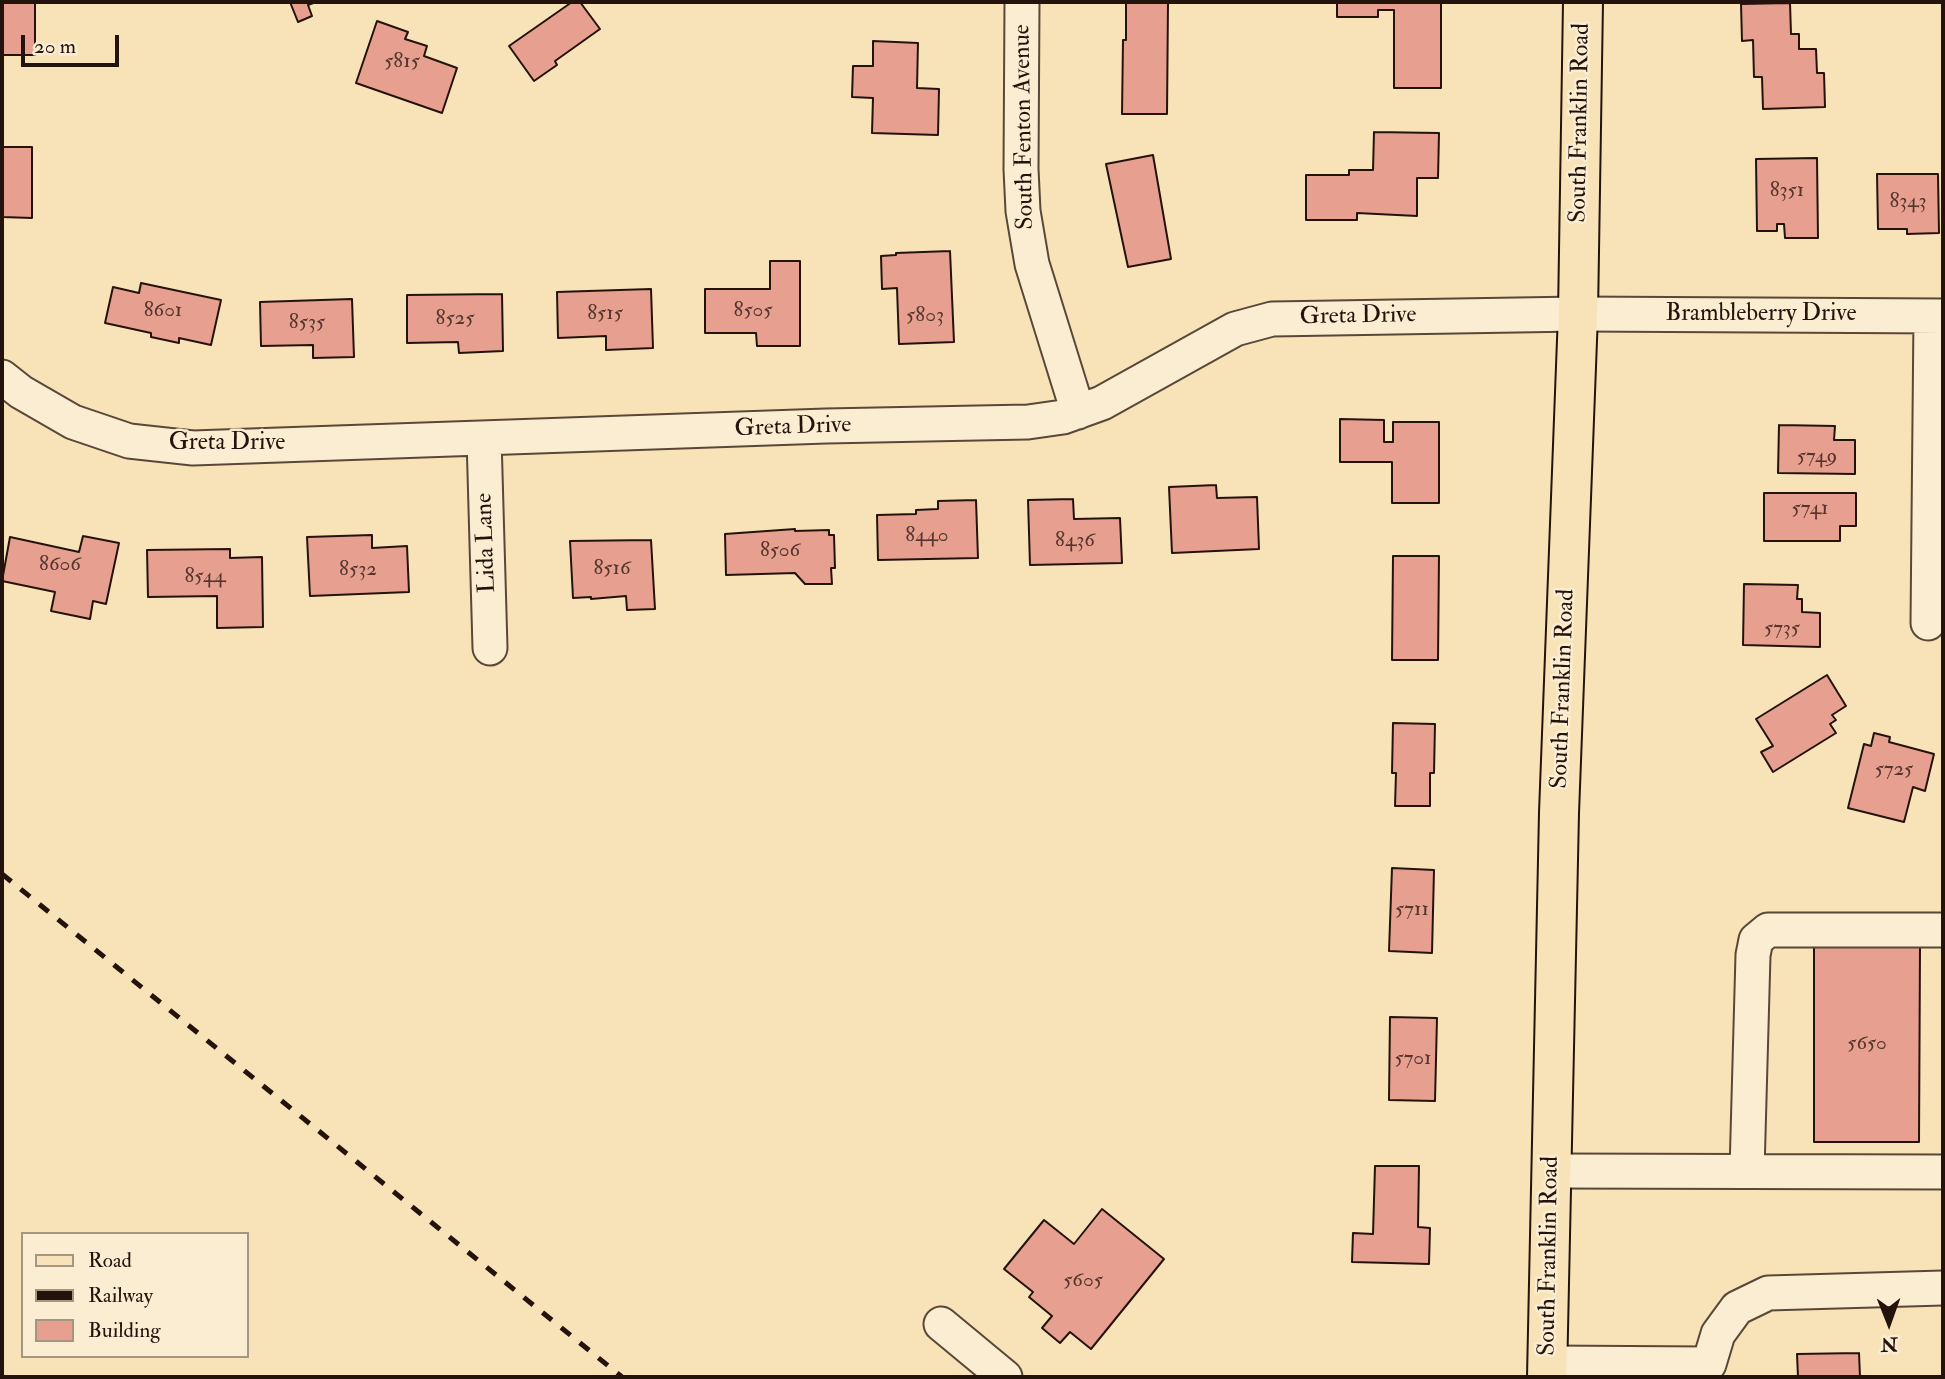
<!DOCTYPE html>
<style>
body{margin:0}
#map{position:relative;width:1945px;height:1379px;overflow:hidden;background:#f8e3b8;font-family:"IM FELL Double Pica",serif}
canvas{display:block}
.frame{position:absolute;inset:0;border:4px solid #24130d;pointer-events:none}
.legend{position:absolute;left:21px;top:1232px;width:228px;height:126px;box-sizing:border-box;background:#faedd1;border:2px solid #a49683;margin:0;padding:9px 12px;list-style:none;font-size:21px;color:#24130d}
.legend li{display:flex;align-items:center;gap:14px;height:35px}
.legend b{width:35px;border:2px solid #a49683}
.north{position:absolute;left:1854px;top:1288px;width:70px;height:70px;-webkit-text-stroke:5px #faedd1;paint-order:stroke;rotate:179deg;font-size:19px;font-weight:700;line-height:28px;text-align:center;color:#24130d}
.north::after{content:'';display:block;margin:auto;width:24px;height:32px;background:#24130d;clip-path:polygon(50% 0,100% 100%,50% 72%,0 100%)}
.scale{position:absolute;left:21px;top:35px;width:98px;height:32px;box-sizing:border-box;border:4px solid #24130d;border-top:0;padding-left:9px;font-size:21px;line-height:24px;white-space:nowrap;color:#24130d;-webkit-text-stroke:5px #faedd1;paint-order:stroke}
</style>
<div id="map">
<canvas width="1945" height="1379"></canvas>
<div class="frame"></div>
<ul class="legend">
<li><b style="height:9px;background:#f8e3b8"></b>Road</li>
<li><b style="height:9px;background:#24130d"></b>Railway</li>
<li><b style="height:19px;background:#e7a090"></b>Building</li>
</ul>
<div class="north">N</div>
<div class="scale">20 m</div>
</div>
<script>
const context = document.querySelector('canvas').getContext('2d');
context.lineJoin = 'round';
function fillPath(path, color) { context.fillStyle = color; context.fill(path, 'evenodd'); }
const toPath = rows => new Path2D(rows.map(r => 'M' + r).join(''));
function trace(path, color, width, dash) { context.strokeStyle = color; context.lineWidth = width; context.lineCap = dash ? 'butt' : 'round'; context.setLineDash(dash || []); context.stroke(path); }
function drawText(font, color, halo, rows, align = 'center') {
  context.font = font + ' "IM FELL Double Pica",serif'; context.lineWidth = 5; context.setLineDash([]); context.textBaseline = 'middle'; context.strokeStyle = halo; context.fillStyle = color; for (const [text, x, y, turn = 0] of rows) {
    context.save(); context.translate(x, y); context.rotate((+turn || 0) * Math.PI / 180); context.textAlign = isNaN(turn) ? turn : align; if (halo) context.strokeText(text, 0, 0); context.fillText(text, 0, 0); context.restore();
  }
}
const building = toPath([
 [2,2,35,2,35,55,2,55,2,2],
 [290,2,316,2,308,5,312,16,298,22,290,2],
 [572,2,580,2,600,29,555,61,557,65,534,81,509,46,572,2],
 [1126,2,1168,2,1167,114,1122,114,1123,40,1126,40,1126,2],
 [1337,2,1441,2,1441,88,1394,88,1394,10,1378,10,1378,17,1337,17,1337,2],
 [1790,3,1791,34,1799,34,1799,49,1816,49,1817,73,1824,73,1825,107,1763,109,1762,77,1754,77,1753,40,1742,41,1741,4,1790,3],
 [377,21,408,32,405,39,427,46,424,56,457,68,442,113,356,83,377,21],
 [873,41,918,43,917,88,939,89,938,135,872,133,873,98,852,97,853,66,873,66,873,41],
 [1374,132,1439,133,1438,178,1417,178,1417,216,1357,213,1357,220,1306,220,1306,175,1349,175,1349,170,1373,170,1374,132],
 [2,147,32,147,32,218,2,217,2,147],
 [1153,155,1171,259,1128,267,1106,164,1153,155],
 [1817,158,1818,238,1785,238,1784,224,1777,224,1777,231,1757,231,1756,159,1817,158],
 [1877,174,1938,174,1939,233,1907,234,1907,229,1878,229,1877,174],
 [950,251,954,342,899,344,897,288,882,289,881,256,896,255,896,253,950,251],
 [770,261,800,261,800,346,757,346,756,333,705,333,705,289,770,289,770,261],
 [141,283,221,300,211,345,179,338,179,343,151,337,151,333,105,323,113,287,139,293,141,283],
 [651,289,653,348,606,350,606,336,558,338,557,292,651,289],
 [502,294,503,351,459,353,458,342,407,343,407,295,502,294],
 [352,299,354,357,313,358,313,345,261,346,260,302,352,299],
 [1340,419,1384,420,1384,442,1393,442,1393,422,1439,422,1439,503,1392,503,1392,462,1340,462,1340,419],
 [1779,425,1835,426,1834,440,1855,440,1855,474,1778,473,1779,425],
 [1216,485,1217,498,1257,497,1259,549,1172,553,1169,487,1216,485],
 [1764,493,1856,493,1856,526,1840,526,1840,541,1764,541,1764,493],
 [1073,499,1074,519,1120,518,1122,563,1030,565,1028,500,1073,499],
 [976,500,978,558,878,560,877,515,916,514,916,510,938,509,938,501,976,500],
 [795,529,795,531,829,530,829,535,834,535,835,568,831,568,832,584,805,584,795,573,726,575,725,534,795,529],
 [372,535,372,548,407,546,409,592,310,596,307,537,372,535],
 [83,536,119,543,106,604,93,601,90,619,51,611,55,592,2,581,10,537,79,552,83,536],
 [651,540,655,609,627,610,626,596,591,599,591,597,573,598,570,541,651,540],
 [230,549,230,558,262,557,263,627,217,628,217,596,148,597,147,550,230,549],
 [1393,556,1439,556,1438,660,1392,660,1393,556],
 [1744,584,1798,585,1797,599,1802,599,1802,612,1820,613,1820,647,1743,645,1744,584],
 [1827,675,1846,706,1832,715,1836,720,1830,724,1836,733,1773,772,1761,752,1773,746,1756,719,1827,675],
 [1393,723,1435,724,1434,773,1430,773,1430,806,1395,806,1396,773,1392,773,1393,723],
 [1874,733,1890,737,1889,742,1934,754,1925,791,1913,787,1904,822,1848,808,1864,744,1871,746,1874,733],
 [1392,868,1434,870,1432,953,1389,951,1392,868],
 [1920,946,1919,1142,1814,1142,1814,947,1920,946],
 [1390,1017,1437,1018,1435,1101,1389,1100,1390,1017],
 [1375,1166,1419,1166,1418,1227,1430,1228,1429,1264,1352,1262,1353,1233,1373,1234,1375,1166],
 [1102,1209,1164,1259,1091,1349,1070,1332,1060,1343,1042,1328,1052,1316,1029,1297,1033,1292,1004,1269,1044,1220,1074,1244,1102,1209],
 [1859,1353,1860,1377,1798,1377,1797,1354,1859,1353]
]);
const minor = toPath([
 [1022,2,1021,169,1023,211,1032,264,1078,412],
 [2,377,21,392,73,422,129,441,193,448,826,426,1028,422,1063,417,1102,403,1235,329,1272,319,1578,314,1943,316],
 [484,438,490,648],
 [1928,623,1931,316],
 [1552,1171,1943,1172],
 [1747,1171,1753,955,1756,940,1768,930,1943,930],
 [941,1324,1005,1377],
 [1547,1363,1709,1364,1718,1334,1737,1308,1768,1293,1943,1288]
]);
const major = toPath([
 [1547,1377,1559,813,1578,314,1583,2]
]);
const rail = toPath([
 [2,874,622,1377]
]);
const numberNames = [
 ["5815",402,62],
 ["8351",1787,191],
 ["8343",1908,202],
 ["8601",163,311],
 ["8505",753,311],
 ["8515",605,314],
 ["5803",925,316],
 ["8525",455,319],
 ["8535",307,323],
 ["5749",1817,457],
 ["5741",1810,509],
 ["8440",927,536],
 ["8436",1075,541],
 ["8506",780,551],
 ["8606",60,565],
 ["8516",612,569],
 ["8532",358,570],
 ["8544",205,577],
 ["5735",1782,629],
 ["5725",1894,770],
 ["5711",1412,910],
 ["5650",1867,1044],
 ["5701",1413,1059],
 ["5605",1083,1281]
];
const streetNames = [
 ["South Franklin Road",1581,123,-89],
 ["South Fenton Avenue",1025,127,-91],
 ["Brambleberry Drive",1761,315],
 ["Greta Drive",1358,317,-1],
 ["Greta Drive",793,428,-2],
 ["Greta Drive",227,444],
 ["Lida Lane",487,543,-92],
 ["South Franklin Road",1564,689,-88],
 ["South Franklin Road",1550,1256,-89]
];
fillPath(building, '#e7a090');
trace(building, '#24130d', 2);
trace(minor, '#594738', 37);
trace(major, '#24130d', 42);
trace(minor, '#faedd1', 33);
trace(major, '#f8e3b8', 38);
trace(rail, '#24130d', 5, [12, 12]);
drawText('21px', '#55362e', null, numberNames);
drawText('24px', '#24130d', '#faedd1', streetNames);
</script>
